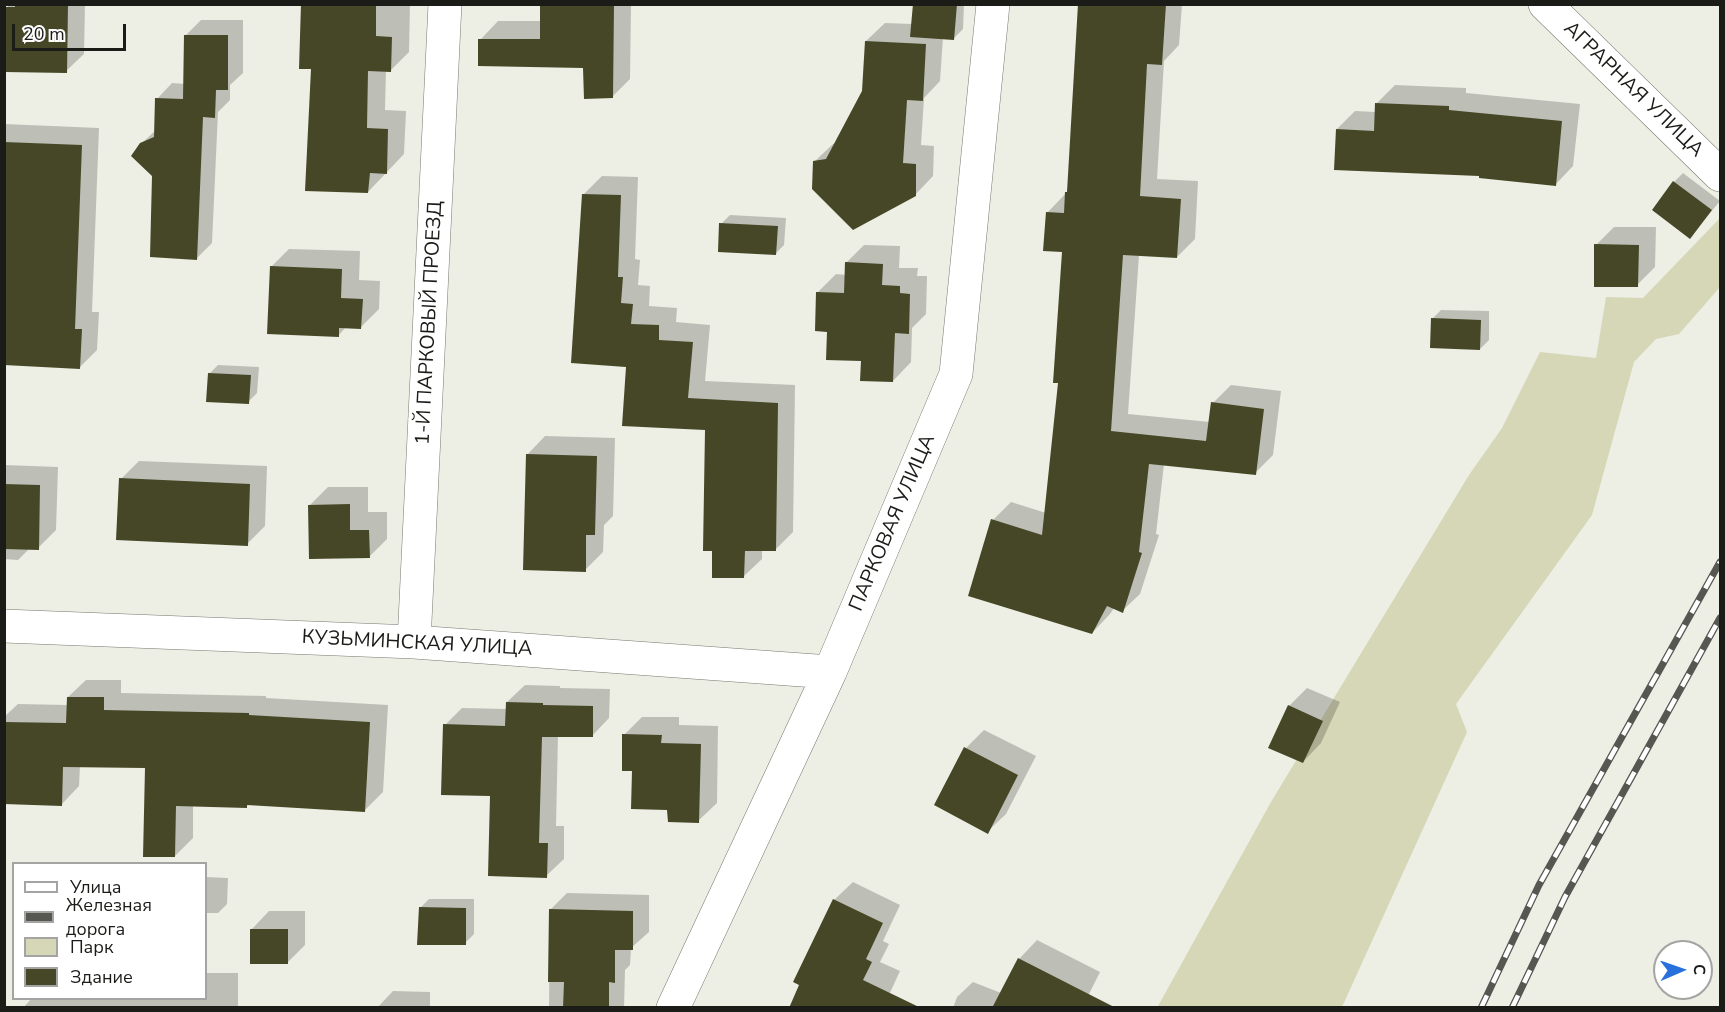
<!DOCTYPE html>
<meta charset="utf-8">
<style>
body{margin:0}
#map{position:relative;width:1725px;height:1012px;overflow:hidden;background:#edeee4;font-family:"Nunito Sans",sans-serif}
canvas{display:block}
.frame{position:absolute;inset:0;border:6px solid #1b1b18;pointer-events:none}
.legend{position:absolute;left:12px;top:862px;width:195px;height:138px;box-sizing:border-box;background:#fff;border:2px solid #a4a4a3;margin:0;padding:8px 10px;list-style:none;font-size:18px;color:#1b1b18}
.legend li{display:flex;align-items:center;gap:12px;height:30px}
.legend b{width:30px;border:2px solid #a4a4a3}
.north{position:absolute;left:1653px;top:940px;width:60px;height:60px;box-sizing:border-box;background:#fff;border:2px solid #a4a4a3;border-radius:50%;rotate:88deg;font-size:16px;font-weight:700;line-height:24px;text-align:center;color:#1b1b18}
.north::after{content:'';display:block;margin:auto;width:21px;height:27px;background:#2870dc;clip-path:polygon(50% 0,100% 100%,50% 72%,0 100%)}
.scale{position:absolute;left:12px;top:24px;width:114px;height:27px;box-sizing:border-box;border:3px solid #1b1b18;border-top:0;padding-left:8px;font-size:18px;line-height:21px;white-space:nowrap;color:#1b1b18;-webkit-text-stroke:4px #fff;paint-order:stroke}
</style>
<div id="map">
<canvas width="1725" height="1012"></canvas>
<div class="frame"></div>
<ul class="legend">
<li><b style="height:8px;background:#fff"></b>Улица</li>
<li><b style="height:8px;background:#575752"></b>Железная дорога</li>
<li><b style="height:16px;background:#d6d7b7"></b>Парк</li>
<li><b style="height:16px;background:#464726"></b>Здание</li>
</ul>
<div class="north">С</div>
<div class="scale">20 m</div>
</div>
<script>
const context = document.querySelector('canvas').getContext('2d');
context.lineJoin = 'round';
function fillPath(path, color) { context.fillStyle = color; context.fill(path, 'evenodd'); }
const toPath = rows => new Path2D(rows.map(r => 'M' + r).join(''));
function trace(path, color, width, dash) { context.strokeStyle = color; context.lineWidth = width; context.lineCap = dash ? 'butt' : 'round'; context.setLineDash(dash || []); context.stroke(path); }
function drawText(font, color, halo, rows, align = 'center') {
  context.font = font + ' "Nunito Sans",sans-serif'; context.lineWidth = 6; context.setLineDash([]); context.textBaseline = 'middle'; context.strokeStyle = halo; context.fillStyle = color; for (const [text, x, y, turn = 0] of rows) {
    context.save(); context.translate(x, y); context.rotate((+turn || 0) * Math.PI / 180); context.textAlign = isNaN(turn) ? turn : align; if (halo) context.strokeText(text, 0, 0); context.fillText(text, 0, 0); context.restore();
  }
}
const green = toPath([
 [1720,218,1720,287,1679,334,1656,339,1634,362,1592,515,1456,704,1467,732,1342,1007,1157,1008,1271,802,1469,475,1502,428,1540,352,1596,358,1606,297,1643,298]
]);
const shadow = toPath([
 [8,4,85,4,84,54,66,71,7,70],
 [302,4,410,4,409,52,391,70,386,70,385,110,406,111,404,154,368,192,312,68],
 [542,4,631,4,630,79,612,97,585,66,480,40,498,21,542,21],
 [782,4,821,4,819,6],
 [914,4,964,4,963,29,954,38,943,37,940,81,924,98,921,145,934,146,933,176,915,195,814,162,833,144,836,143,864,91,866,41,885,23,913,24],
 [1081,4,1182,4,1179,45,1164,61,1157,179,1198,181,1195,239,1177,257,1139,255,1128,414,1210,422,1213,403,1231,385,1281,391,1273,455,1255,473,1164,464,1156,534,1159,535,1140,594,1122,611,1114,608,1110,614,1092,633,993,520,1011,502,1046,513,1060,382,1063,250,1047,213,1069,190],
 [201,20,243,20,243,73,230,85,230,100,218,112,212,243,197,258,153,175,141,144,156,130,157,99,172,83,185,84,186,35],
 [1395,85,1466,88,1466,93,1580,104,1573,166,1555,185,1481,175,1337,129,1355,111,1376,112,1377,103],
 [4,124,99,128,92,312,99,312,97,350,79,368,4,324],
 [1683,173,1720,201,1690,237,1674,182],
 [602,176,638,177,635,259,640,260,638,285,650,286,649,306,677,308,676,322,710,325,705,381,795,385,793,532,775,550,762,550,762,559,744,576,707,429,628,365,584,194],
 [730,215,786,218,784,245,775,254,721,224],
 [1614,227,1656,227,1655,267,1637,285,1596,245],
 [864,245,900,246,899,268,918,268,917,276,927,276,926,314,912,328,911,362,893,381,862,360,828,330,817,293,836,274,846,275,846,263],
 [289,249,360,251,359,280,380,281,379,309,360,328,346,327,338,336,271,267],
 [1441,310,1489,311,1489,340,1480,349,1432,319],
 [218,365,259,367,257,393,248,402,209,374],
 [545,436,615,438,613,516,604,525,603,552,585,570,527,455],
 [139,461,267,466,265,526,247,544,121,479],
 [4,465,58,467,56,530,38,548,30,548,18,560,4,559],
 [328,487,368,487,368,512,387,512,387,539,369,557,310,505],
 [86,680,121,680,121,693,266,696,266,698,388,705,383,792,365,810,249,804,247,806,193,805,193,838,175,856,146,767,80,765,79,786,62,804,4,801,4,717,18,704,68,705,68,697],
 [525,685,560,686,560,688,610,689,609,718,592,736,558,735,556,826,564,826,564,859,546,876,445,725,462,708,507,709,507,702],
 [1307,688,1340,702,1321,743,1303,762,1289,706],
 [642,717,679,717,679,725,718,726,717,803,698,821,669,808,634,770,624,735],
 [984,730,1036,756,1006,814,987,832,966,748],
 [206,877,228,878,227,904,218,913,206,913],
 [853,882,900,905,883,941,889,944,880,962,900,971,883,1008,790,1008,834,900],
 [567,893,649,895,649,932,631,948,630,965,625,970,624,1008,549,1008,550,910],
 [429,899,474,899,474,934,465,943,420,908],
 [269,911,305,911,305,945,287,963,251,930],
 [1037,940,1100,972,1082,1008,953,1008,957,997,973,982,1001,993,1019,959],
 [206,973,238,973,238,1008,23,1008,32,998,206,998],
 [393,991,430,992,430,1008,377,1008]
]);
const building = toPath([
 [15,4,68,4,67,73,5,72,6,7,15,7],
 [301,4,376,4,376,36,392,37,391,72,368,71,367,128,388,129,387,174,370,173,368,193,305,191,311,69,299,69],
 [540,4,614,4,613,98,584,99,583,68,478,66,478,39,540,39],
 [913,4,957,4,954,40,910,37],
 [1078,4,1166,4,1162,65,1147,64,1140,196,1181,199,1177,258,1123,255,1111,431,1206,441,1211,402,1264,409,1256,475,1149,464,1139,552,1142,553,1123,613,1107,606,1092,634,968,596,991,519,1042,535,1058,383,1053,383,1062,252,1043,251,1046,212,1064,213,1065,192,1067,192],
 [184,35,228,35,228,90,216,90,215,118,203,117,197,260,150,257,152,176,131,156,140,143,154,137,155,98,183,99],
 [865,41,926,44,923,101,907,100,903,163,916,164,916,196,853,230,812,189,813,161,826,159,862,91],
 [1375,103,1449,106,1449,110,1562,121,1556,186,1479,178,1479,176,1334,170,1336,129,1374,131],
 [4,142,82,145,75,329,82,329,80,369,4,365],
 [1673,181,1712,210,1690,239,1652,210],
 [582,194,621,195,618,277,623,277,621,303,633,304,631,324,659,325,659,340,693,342,688,398,778,403,776,551,745,551,744,578,712,578,712,551,703,551,705,430,622,426,626,367,571,363],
 [719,223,778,226,776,255,718,252],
 [1594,244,1639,245,1638,287,1594,287],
 [845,262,883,264,882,285,900,286,900,293,910,294,909,334,895,333,893,382,860,381,861,361,826,360,827,332,815,331,816,292,844,293],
 [270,266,342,269,341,298,363,299,361,329,339,328,339,337,267,334],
 [1431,318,1481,320,1480,350,1430,348],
 [208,373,251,375,249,404,206,402],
 [526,454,597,456,595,535,586,535,586,572,523,570],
 [119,478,250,484,248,546,116,540],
 [4,484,40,485,39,550,4,549],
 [350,504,350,530,369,530,370,558,309,559,308,505],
 [67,697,104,697,104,710,249,713,249,715,370,722,365,812,247,805,247,808,176,806,175,857,143,857,145,768,63,767,62,806,4,804,4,722,66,723],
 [506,702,543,703,543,705,593,706,593,737,542,737,539,843,548,843,547,878,488,876,490,796,441,795,443,724,505,726],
 [1288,705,1323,721,1303,763,1268,748],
 [622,734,662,735,661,743,701,744,699,823,668,822,667,810,631,809,632,771,622,771],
 [964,747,1018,775,988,834,934,805],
 [833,899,883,923,866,959,872,962,863,980,921,1008,789,1008,799,985,793,982],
 [419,907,466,908,466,945,417,945],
 [549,909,633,911,633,950,615,950,615,983,609,982,609,1008,563,1008,564,982,548,982],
 [250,929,288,929,288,964,250,964],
 [1018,958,1116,1008,992,1008]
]);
const minor = toPath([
 [1545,4,1720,175],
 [4,626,414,642,830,672],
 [414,642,445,4],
 [673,1008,830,672,956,374,993,4]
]);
const rail = toPath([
 [1481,1008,1539,885,1720,562],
 [1512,1008,1565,897,1720,618]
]);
const streetNames = [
 ["АГРАРНАЯ УЛИЦА",1633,90,44],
 ["1-Й ПАРКОВЫЙ ПРОЕЗД",430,323,-87],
 ["ПАРКОВАЯ УЛИЦА",893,523,-67],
 ["КУЗЬМИНСКАЯ УЛИЦА",417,644,3]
];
fillPath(green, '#d6d7b7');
fillPath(shadow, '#0003');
fillPath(building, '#464726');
trace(minor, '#77786f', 34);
trace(minor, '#fff', 33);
trace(rail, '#575752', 7);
trace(rail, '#fff', 4.5, [14]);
drawText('20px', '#1b1b18', '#fff', streetNames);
</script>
